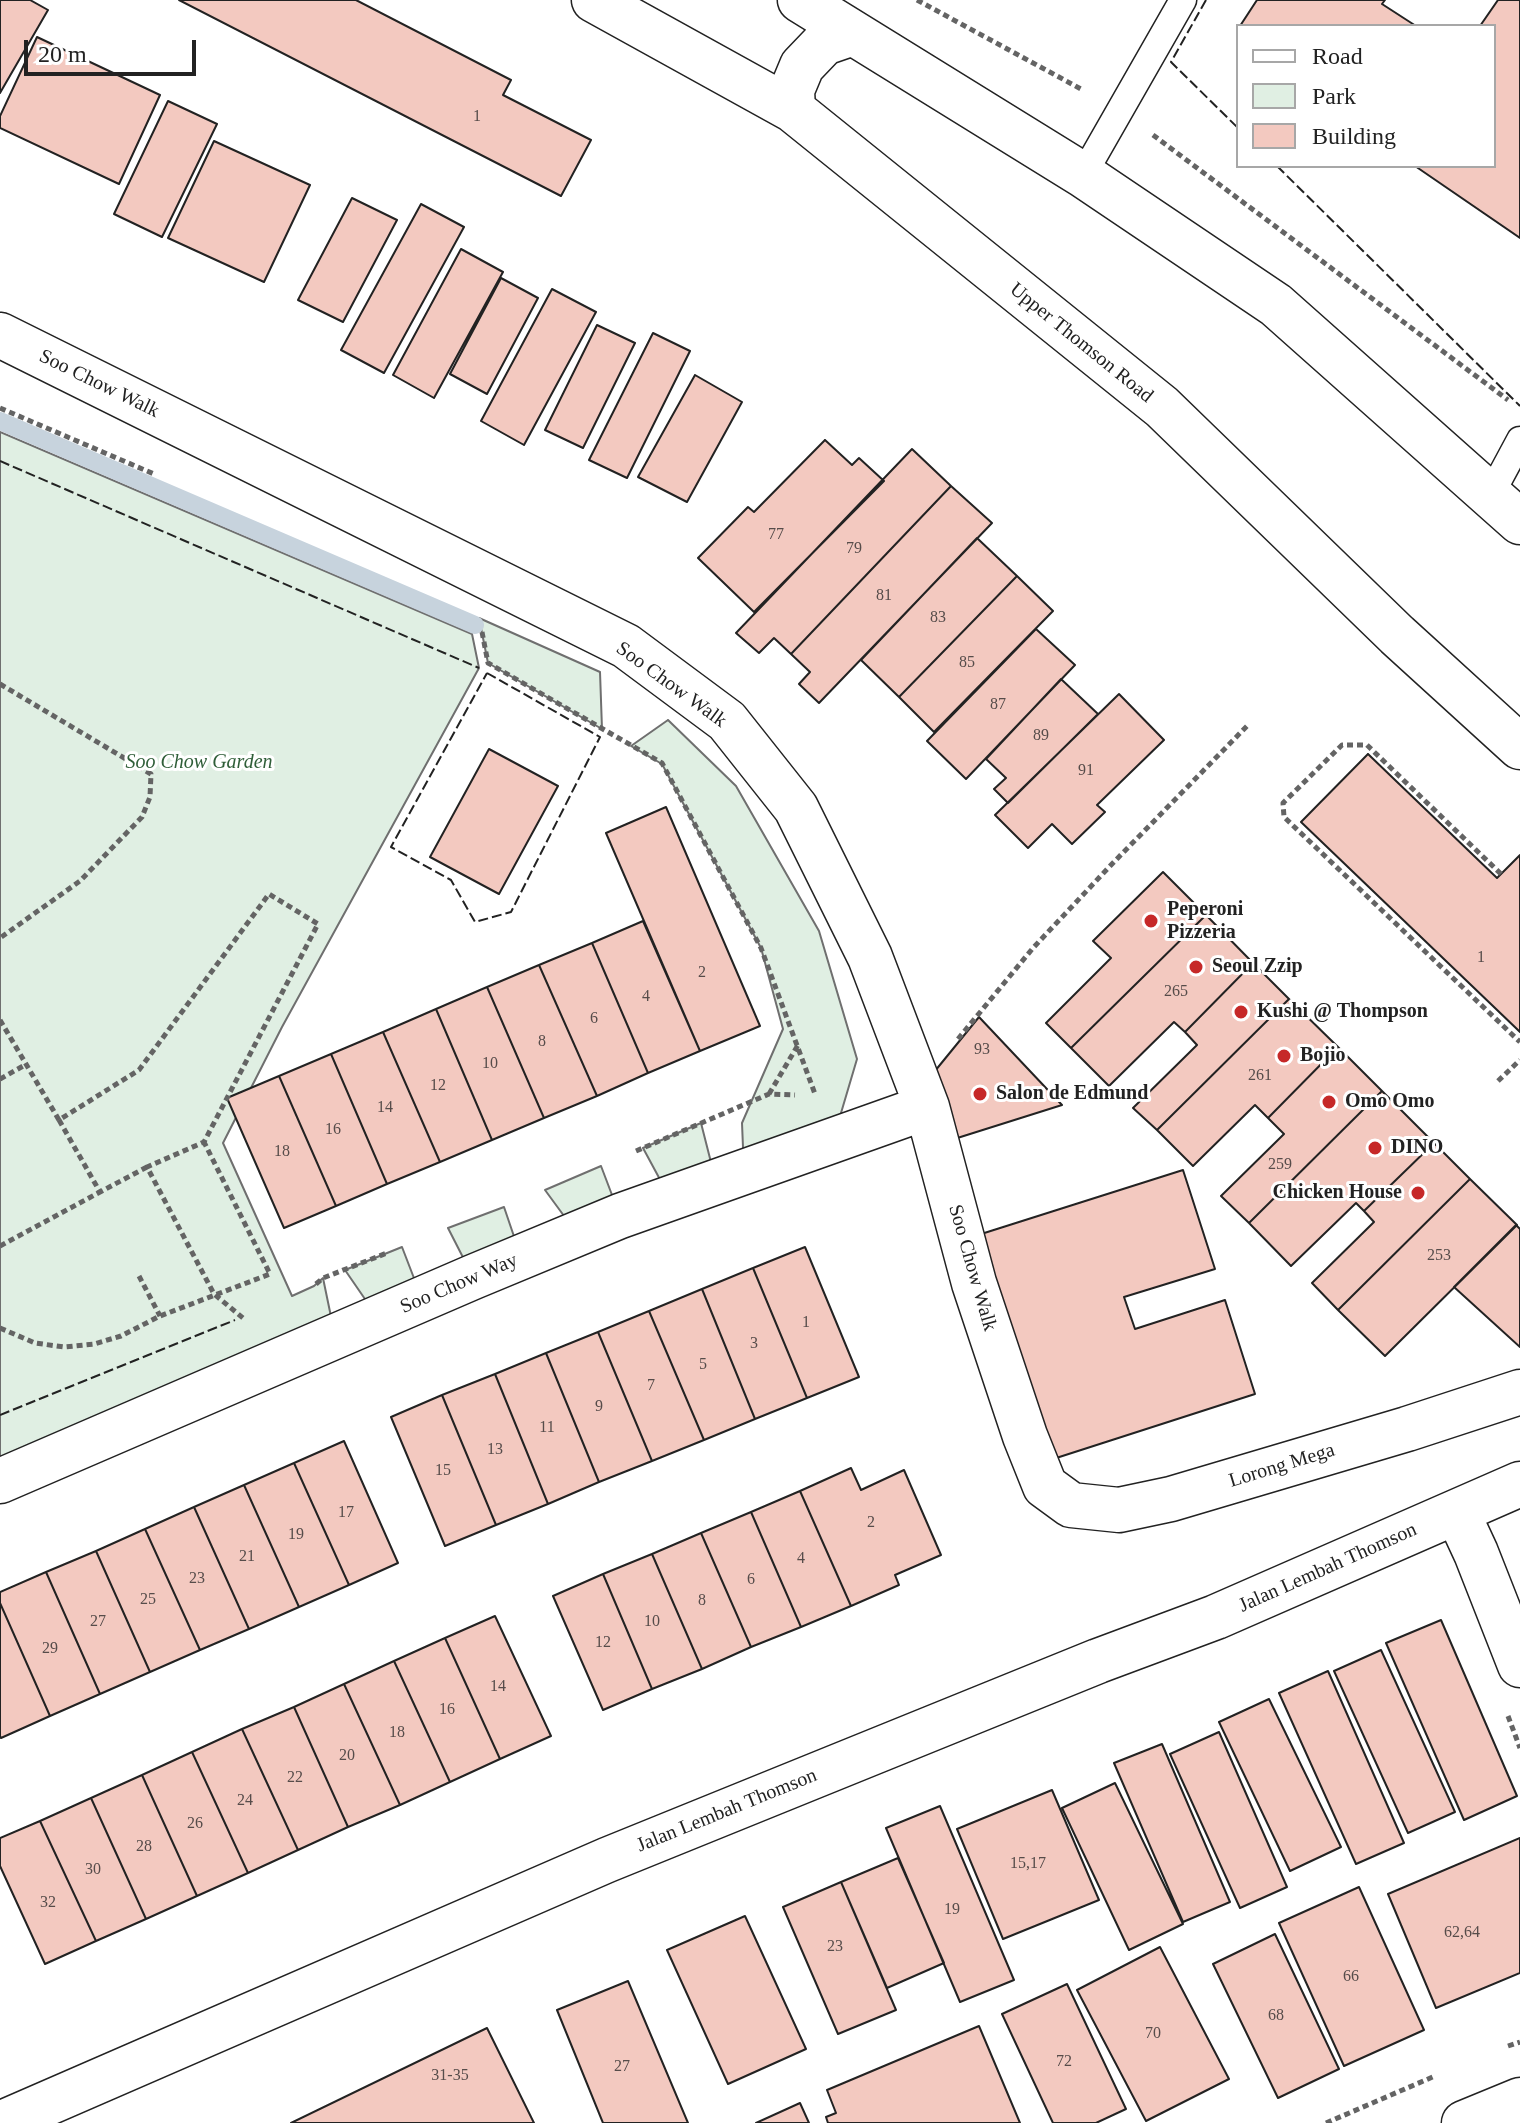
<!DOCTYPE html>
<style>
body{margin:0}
#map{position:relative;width:1520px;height:2123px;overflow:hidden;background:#fff;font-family:Georgia,serif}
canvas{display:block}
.legend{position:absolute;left:1236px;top:24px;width:260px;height:144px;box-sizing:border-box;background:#fff;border:2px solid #a7a7a7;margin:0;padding:10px 14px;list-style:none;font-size:24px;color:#222}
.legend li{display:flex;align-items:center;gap:16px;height:40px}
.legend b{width:40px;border:2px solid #a7a7a7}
.scale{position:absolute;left:24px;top:40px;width:172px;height:36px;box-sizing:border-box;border:4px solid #222;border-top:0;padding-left:10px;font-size:24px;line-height:28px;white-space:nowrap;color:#222;-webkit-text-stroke:6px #fff;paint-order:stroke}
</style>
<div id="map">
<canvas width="1520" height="2123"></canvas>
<ul class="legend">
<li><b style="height:10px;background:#fff"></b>Road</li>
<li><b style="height:22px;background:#e0efe3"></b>Park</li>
<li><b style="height:22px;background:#f3c9c0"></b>Building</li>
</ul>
<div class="scale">20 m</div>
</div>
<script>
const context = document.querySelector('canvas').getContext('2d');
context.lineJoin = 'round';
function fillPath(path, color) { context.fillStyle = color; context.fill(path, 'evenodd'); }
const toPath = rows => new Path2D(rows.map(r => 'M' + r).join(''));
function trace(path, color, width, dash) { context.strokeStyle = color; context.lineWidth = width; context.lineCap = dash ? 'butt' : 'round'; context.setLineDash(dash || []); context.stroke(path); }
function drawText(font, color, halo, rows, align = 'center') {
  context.font = font + ' Georgia,serif'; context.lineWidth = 6; context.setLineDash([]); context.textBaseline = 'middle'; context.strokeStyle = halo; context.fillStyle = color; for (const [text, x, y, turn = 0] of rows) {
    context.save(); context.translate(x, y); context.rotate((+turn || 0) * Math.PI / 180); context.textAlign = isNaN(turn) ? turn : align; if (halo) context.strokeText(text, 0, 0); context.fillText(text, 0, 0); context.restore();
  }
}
const green = toPath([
 [0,432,472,634,479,668,282,1027,223,1143,292,1296,314,1286,323,1278,335,1336,0,1481,0,432],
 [479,618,600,672,602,729,488,663,479,618],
 [668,720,736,786,819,931,857,1059,833,1140,744,1172,742,1123,783,1029,761,948,662,764,631,746,668,720],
 [701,1123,716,1182,670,1198,643,1148,701,1123],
 [601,1166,620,1216,578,1235,545,1190,601,1166],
 [504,1207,521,1257,473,1277,448,1228,504,1207],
 [402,1247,422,1299,378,1318,345,1270,402,1247]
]);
const stream = toPath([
 [0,421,475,625]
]);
const building = toPath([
 [0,0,30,0,48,10,0,93,0,0],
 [179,0,356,0,511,80,503,95,591,140,561,196,179,0],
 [1257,0,1385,0,1382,4,1416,26,1240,26,1257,0],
 [1498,0,1520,0,1520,238,1415,166,1494,166,1494,26,1480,26,1498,0],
 [37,37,160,95,119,184,0,128,0,116,37,37],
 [168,101,217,124,162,237,114,214,168,101],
 [214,141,310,185,264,282,168,238,214,141],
 [352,198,397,220,343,322,298,300,352,198],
 [421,204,464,227,384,373,341,350,421,204],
 [461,249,503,272,434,398,393,375,461,249],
 [501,278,538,298,487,394,450,374,501,278],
 [552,289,596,312,524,445,481,421,552,289],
 [597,325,635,343,583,448,545,430,597,325],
 [653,333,690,351,627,478,589,460,653,333],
 [695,375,742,402,687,502,638,477,695,375],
 [825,440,852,465,859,458,884,481,754,612,698,558,748,507,754,512,825,440],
 [912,449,951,486,791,654,774,638,759,653,736,633,912,449],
 [951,486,992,523,819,703,799,684,810,672,791,654,951,486],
 [977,538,1017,576,899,697,861,660,977,538],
 [1017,576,1053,611,934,732,899,697,1017,576],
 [1036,629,1075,665,966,779,927,741,1036,629],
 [1061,679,1098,714,1008,803,994,789,1006,778,986,759,1061,679],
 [1119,694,1164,740,1097,805,1105,812,1072,844,1052,824,1028,848,995,815,1119,694],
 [489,749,558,786,499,894,430,857,489,749],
 [1368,754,1497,878,1520,855,1520,1032,1301,822,1368,754],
 [666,807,760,1026,700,1051,606,833,666,807],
 [1163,872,1206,915,1071,1048,1046,1023,1111,958,1093,941,1163,872],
 [1206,915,1253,963,1185,1032,1174,1022,1109,1086,1071,1048,1206,915],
 [643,921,700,1051,648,1073,592,943,643,921],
 [592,943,648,1073,597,1096,539,965,592,943],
 [1253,963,1289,999,1157,1130,1133,1108,1197,1045,1185,1032,1253,963],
 [539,965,597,1096,544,1118,487,987,539,965],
 [487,987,544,1118,492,1140,436,1009,487,987],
 [1289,999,1338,1047,1268,1118,1255,1105,1193,1166,1157,1130,1289,999],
 [436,1009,492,1140,440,1162,383,1032,436,1009],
 [979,1017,1062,1105,951,1140,926,1082,979,1017],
 [383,1032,440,1162,387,1184,331,1054,383,1032],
 [1338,1047,1382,1091,1249,1223,1221,1196,1284,1134,1268,1118,1338,1047],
 [331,1054,387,1184,336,1206,279,1076,331,1054],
 [279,1076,336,1206,284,1228,227,1098,279,1076],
 [1382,1091,1434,1143,1364,1211,1356,1203,1291,1266,1249,1223,1382,1091],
 [1434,1143,1470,1179,1338,1310,1312,1283,1374,1222,1364,1211,1434,1143],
 [1183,1170,1215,1269,1124,1297,1135,1329,1225,1300,1255,1394,1050,1460,978,1235,1183,1170],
 [1470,1179,1517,1225,1385,1356,1338,1310,1470,1179],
 [1516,1225,1520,1229,1520,1347,1454,1287,1516,1225],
 [805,1247,859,1377,807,1398,753,1268,805,1247],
 [753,1268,807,1398,755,1419,702,1289,753,1268],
 [702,1289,755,1419,704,1440,649,1311,702,1289],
 [649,1311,704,1440,652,1461,598,1332,649,1311],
 [598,1332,652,1461,599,1482,546,1353,598,1332],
 [546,1353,599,1482,548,1504,495,1374,546,1353],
 [495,1374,548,1504,496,1525,442,1395,495,1374],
 [442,1395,496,1525,445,1546,391,1417,442,1395],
 [344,1441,398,1563,349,1585,294,1463,344,1441],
 [294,1463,349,1585,299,1607,244,1485,294,1463],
 [851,1468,861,1490,904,1470,941,1555,895,1575,899,1585,851,1606,800,1491,851,1468],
 [244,1485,299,1607,249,1629,194,1507,244,1485],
 [800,1491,851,1606,801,1627,751,1512,800,1491],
 [194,1507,249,1629,200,1650,145,1529,194,1507],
 [751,1512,801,1627,751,1647,701,1533,751,1512],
 [145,1529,200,1650,150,1672,96,1551,145,1529],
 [701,1533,751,1647,702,1669,652,1554,701,1533],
 [96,1551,150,1672,100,1694,46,1572,96,1551],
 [652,1554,702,1669,652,1689,603,1574,652,1554],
 [46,1572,100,1694,50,1716,0,1603,0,1592,46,1572],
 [603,1574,652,1689,603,1710,553,1596,603,1574],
 [0,1603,50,1716,1,1738,0,1736,0,1603],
 [495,1616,551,1736,500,1759,445,1638,495,1616],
 [1441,1620,1517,1796,1464,1820,1386,1643,1441,1620],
 [445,1638,500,1759,450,1782,394,1661,445,1638],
 [1381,1650,1455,1812,1408,1833,1334,1671,1381,1650],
 [394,1661,450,1782,400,1805,344,1684,394,1661],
 [1328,1671,1404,1843,1356,1864,1279,1693,1328,1671],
 [344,1684,400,1805,348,1827,294,1707,344,1684],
 [1269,1699,1341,1847,1290,1871,1219,1722,1269,1699],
 [294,1707,348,1827,298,1850,242,1729,294,1707],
 [242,1729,298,1850,248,1873,192,1752,242,1729],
 [1219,1732,1287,1887,1240,1908,1170,1754,1219,1732],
 [1162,1744,1230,1902,1183,1922,1114,1763,1162,1744],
 [192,1752,248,1873,197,1896,142,1775,192,1752],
 [142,1775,197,1896,146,1919,91,1798,142,1775],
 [1115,1783,1183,1924,1129,1950,1062,1808,1115,1783],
 [1052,1790,1099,1900,1003,1939,957,1829,1052,1790],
 [91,1798,146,1919,96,1941,40,1821,91,1798],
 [940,1806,1014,1980,960,2002,886,1828,940,1806],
 [40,1821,96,1941,45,1964,0,1866,0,1838,40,1821],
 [1520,1838,1520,1973,1436,2008,1388,1894,1520,1838],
 [898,1858,944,1963,887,1988,841,1882,898,1858],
 [841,1882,896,2010,838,2034,783,1907,841,1882],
 [1359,1887,1424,2030,1344,2066,1279,1923,1359,1887],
 [745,1916,806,2049,728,2084,667,1950,745,1916],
 [1275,1934,1339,2069,1278,2098,1213,1964,1275,1934],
 [1160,1947,1229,2079,1146,2121,1077,1990,1160,1947],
 [628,1981,688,2123,603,2123,557,2010,628,1981],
 [1067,1984,1126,2109,1096,2123,1053,2123,1002,2014,1067,1984],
 [979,2026,1020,2123,828,2123,826,2117,836,2113,827,2090,979,2026],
 [487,2028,534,2123,291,2123,487,2028],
 [800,2103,809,2123,756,2123,800,2103]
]);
const path = toPath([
 [917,0,1081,89],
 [1153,135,1508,400],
 [0,408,154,474],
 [482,632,488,663,662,763,761,948,815,1094],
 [0,684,151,774,150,797,142,817,80,881,0,938],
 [1501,874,1367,745,1342,745,1283,803,1284,817,1520,1042],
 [0,1020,59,1120],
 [958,1039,1033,948,1111,865,1247,726],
 [0,1079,25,1065],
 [1498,1081,1520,1060],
 [769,1094,798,1045],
 [636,1151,769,1094,795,1095],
 [147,1167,100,1192,59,1120,139,1070,269,894,318,924,204,1142,147,1167,214,1294,243,1318],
 [0,1246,100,1192],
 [139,1276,160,1316],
 [316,1284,323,1278,387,1253],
 [0,1328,35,1343,64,1347,94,1344,121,1336,160,1316,270,1274,204,1142],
 [1508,1716,1520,1748],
 [1508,2046,1520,2042],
 [1326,2123,1435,2076]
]);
const lane = toPath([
 [1083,175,1183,0],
 [1491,494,1520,440]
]);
const street = toPath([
 [0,335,626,646,727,721,796,808,870,957,927,1107,974,1283,1025,1436,1045,1486,1071,1505,1119,1510,1171,1499,1407,1429,1520,1392],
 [0,1481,473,1277,620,1216,927,1107],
 [1457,1512,1476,1553,1520,1665],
 [2,2123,607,1860,1098,1661,1216,1617,1520,1484],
 [1464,2123,1520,2100]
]);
const primary = toPath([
 [594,0,793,110,1162,407,1397,635,1520,747],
 [800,0,1083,175,1276,305,1520,522],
 [793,110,792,90,802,66,824,43,853,33]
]);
const fence = toPath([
 [1206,0,1171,62,1238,128],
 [1277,166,1520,406],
 [0,461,479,668],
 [487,673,600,737,511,912,475,922,451,880,391,847,487,673],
 [0,1415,235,1320]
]);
const markers = [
 [1151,921,8,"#c62828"],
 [1196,967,8,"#c62828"],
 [1241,1012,8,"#c62828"],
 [1284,1056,8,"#c62828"],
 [980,1094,8,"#c62828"],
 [1329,1102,8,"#c62828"],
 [1375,1148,8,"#c62828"],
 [1418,1193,8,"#c62828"]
];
const numberNames = [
 ["1",477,117],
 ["77",776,535],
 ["79",854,549],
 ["81",884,596],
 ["83",938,618],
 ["85",967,663],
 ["87",998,705],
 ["89",1041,736],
 ["91",1086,771],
 ["1",1481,958],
 ["2",702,973],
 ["265",1176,992],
 ["4",646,997],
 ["6",594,1019],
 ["8",542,1042],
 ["93",982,1050],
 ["10",490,1064],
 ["261",1260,1076],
 ["12",438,1086],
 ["14",385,1108],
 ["16",333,1130],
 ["18",282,1152],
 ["259",1280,1165],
 ["253",1439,1256],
 ["1",806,1323],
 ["3",754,1344],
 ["5",703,1365],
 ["7",651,1386],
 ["9",599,1407],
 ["11",547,1428],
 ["13",495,1450],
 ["15",443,1471],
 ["17",346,1513],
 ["2",871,1523],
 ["19",296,1535],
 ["21",247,1557],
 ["4",801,1559],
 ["23",197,1579],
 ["6",751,1580],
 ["25",148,1600],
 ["8",702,1601],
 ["27",98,1622],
 ["10",652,1622],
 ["12",603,1643],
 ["29",50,1649],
 ["14",498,1687],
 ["16",447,1710],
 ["18",397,1733],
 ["20",347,1756],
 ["22",295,1778],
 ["24",245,1801],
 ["26",195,1824],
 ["28",144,1847],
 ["15,17",1028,1864],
 ["30",93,1870],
 ["32",48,1903],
 ["19",952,1910],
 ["62,64",1462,1933],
 ["23",835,1947],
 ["66",1351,1977],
 ["68",1276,2016],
 ["70",1153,2034],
 ["72",1064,2062],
 ["27",622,2067],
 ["31-35",450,2076]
];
const streetNames = [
 ["Upper Thomson Road",1081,343,39],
 ["Soo Chow Walk",99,384,26],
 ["Soo Chow Walk",671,685,36],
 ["Soo Chow Walk",972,1268,74],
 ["Soo Chow Way",459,1284,-23],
 ["Lorong Mega",1282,1466,-17],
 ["Jalan Lembah Thomson",1328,1568,-24],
 ["Jalan Lembah Thomson",727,1811,-22]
];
const parkNames = [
 ["Soo Chow Garden",199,763]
];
const poiNames = [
 ["Peperoni",1167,910],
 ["Pizzeria",1167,933],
 ["Seoul Zzip",1212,967],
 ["Kushi @ Thompson",1257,1012],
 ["Bojio",1300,1056],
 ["Salon de Edmund",996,1094],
 ["Omo Omo",1345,1102],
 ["DINO",1391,1148],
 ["Chicken House",1402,1193,"right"]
];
fillPath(green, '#e0efe3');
trace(green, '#6f6f6f', 2);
trace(stream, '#c7d3dd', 18);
fillPath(building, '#f3c9c0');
trace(building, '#222', 2);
trace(lane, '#222', 29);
trace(street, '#222', 47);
trace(primary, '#222', 47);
trace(path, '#646464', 5, [6, 4]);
trace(lane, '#fff', 26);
trace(street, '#fff', 44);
trace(primary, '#fff', 44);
trace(fence, '#222', 2, [10, 4]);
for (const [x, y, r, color] of markers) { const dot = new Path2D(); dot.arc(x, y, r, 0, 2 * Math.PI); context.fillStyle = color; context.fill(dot); trace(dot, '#fff', 3); }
drawText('16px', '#564c4a', null, numberNames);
drawText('20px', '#222', '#fff', streetNames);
drawText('italic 20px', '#2f5e38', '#fff', parkNames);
drawText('bold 20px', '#222', '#fff', poiNames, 'left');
</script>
